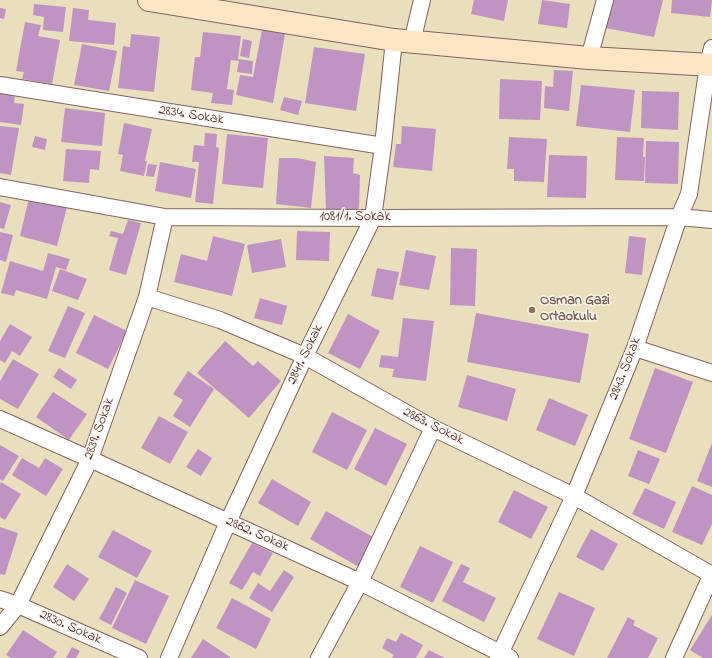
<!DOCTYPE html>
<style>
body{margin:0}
canvas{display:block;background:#eadfbc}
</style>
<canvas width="712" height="658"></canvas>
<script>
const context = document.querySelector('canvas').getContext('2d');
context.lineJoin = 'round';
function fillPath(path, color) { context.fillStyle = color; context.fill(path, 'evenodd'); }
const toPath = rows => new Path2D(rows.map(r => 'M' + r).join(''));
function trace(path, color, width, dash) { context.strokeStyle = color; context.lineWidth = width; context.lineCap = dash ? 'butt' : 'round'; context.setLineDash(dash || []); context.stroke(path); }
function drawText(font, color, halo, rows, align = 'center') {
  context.font = font + ' "Indie Flower",sans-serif'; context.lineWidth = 3; context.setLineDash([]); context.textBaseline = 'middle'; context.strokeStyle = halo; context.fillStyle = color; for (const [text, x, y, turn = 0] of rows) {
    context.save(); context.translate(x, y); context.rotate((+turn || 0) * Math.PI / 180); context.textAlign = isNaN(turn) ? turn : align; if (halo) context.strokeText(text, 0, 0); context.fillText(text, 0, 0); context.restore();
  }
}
const building = toPath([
 [474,0,508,0,504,21,471,14],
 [542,0,570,4,567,28,538,24],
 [610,0,663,0,654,37,605,28],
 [672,0,712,0,710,17,671,13],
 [34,4,66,7,63,32,43,30,44,17,33,15],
 [0,8,6,9,4,19,0,18],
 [73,8,89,10,88,20,116,23,114,45,69,41],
 [25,22,41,25,38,36,60,40,52,84,22,79,24,72,16,71],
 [262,30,285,34,273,103,236,95,240,75,253,77],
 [203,32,241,36,238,59,253,61,252,74,237,72,239,61,231,60,227,89,234,90,232,105,211,103,213,93,191,90,195,57,200,57],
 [131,34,160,37,154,92,118,88,123,46,130,47],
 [243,39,252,41,249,58,240,56],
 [82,44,117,51,109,91,74,85],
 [314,47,365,54,356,111,305,103],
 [554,70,573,71,569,111,544,108,545,86,553,87],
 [500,79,542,81,540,120,499,119],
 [581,85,635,90,630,132,576,126],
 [0,91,15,94,14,103,24,104,21,125,0,122],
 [642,91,679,92,678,130,641,128],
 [284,97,302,101,298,115,280,110],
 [65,108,105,113,102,146,61,142],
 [124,123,152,129,145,161,147,161,144,176,120,171,123,155,118,154],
 [0,126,19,128,11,175,0,173],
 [402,126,436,129,432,171,393,167,396,144,401,144],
 [205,133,217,134,216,147,219,148,213,204,195,202,199,162,192,162,194,145,204,146],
 [227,134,268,138,263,188,222,184],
 [35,136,47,139,45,150,32,147],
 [509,137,547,139,544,182,514,181,514,169,507,169],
 [617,137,644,138,643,157,645,157,644,181,615,180],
 [646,141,679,142,678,184,645,183],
 [66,149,101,151,99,170,90,169,89,183,63,181],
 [549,155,587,156,586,198,547,197],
 [324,156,354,158,353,173,360,175,359,209,326,209],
 [279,158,297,158,316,162,311,208,276,204],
 [160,162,196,169,191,198,155,191],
 [148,164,157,165,154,177,146,176],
 [29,198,67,207,57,246,20,236],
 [0,202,11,205,4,229,0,228],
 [128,220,141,223,126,275,109,270,118,238,109,236,111,231,123,234],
 [297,231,330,232,329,261,296,260],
 [0,232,13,235,6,262,0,260],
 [213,236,245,244,232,296,174,282,181,254,207,261],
 [629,236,646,238,642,275,625,273],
 [281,239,286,267,252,273,247,245],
 [451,248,477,249,475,306,450,305],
 [406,250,436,256,429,290,399,285],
 [48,253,70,259,66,270,56,267,47,299,16,290,14,296,1,293,10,261,43,271],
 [377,268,399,272,393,300,371,296],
 [60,269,87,279,78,300,52,291],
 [260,298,287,306,282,325,254,318],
 [68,306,85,313,65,358,48,351],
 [476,313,589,334,580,383,467,362],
 [348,314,380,331,360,369,328,353],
 [94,315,127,331,108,369,76,353],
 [403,318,434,321,426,381,392,377,394,369,379,367,381,355,398,357],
 [10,324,32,337,20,356,12,351,5,363,0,360,0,341],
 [225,341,253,366,258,361,281,381,249,418,197,373],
 [13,359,39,374,18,409,0,399,0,381],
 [59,368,77,380,71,389,53,377],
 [655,368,693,382,666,453,629,439],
 [188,371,214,389,190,427,173,416,183,400,173,394],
 [467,375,516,389,507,421,458,407],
 [53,392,87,414,69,440,36,417],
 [549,398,588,415,575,446,536,430],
 [332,412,367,430,347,470,312,452],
 [159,416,188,432,170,464,141,448],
 [375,428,407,444,386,486,354,469],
 [712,443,712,487,697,481],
 [0,445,19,456,3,481,0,479],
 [198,449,212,458,201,476,186,467],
 [638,450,660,459,649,484,628,476],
 [22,458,39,468,45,458,63,469,46,496,12,475],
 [272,479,311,502,298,526,258,503],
 [1,482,21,494,5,520,0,517,0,484],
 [692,486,712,495,712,524,702,545,672,532],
 [645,488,676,502,664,529,632,514],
 [514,490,548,507,531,539,498,522],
 [326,511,375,538,359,567,310,539],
 [0,527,18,533,5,575,0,574],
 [591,529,618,544,603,571,576,557],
 [113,530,152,551,137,578,98,557],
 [252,543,273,553,260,576,253,572,242,590,229,583],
 [420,546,453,562,433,603,400,587],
 [67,564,89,579,74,601,53,587],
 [461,564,470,568,463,582,496,598,484,622,442,601],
 [284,570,294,577,272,612,249,598,258,583,270,591],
 [135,580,169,596,146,644,112,628],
 [116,587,127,593,111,625,99,619],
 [559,592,595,608,574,656,537,639],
 [232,598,271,619,256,649,216,628],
 [712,615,712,658,703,658,690,650],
 [628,617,635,621,633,625,658,638,648,658,607,658],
 [23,630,57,652,53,658,11,658,6,655],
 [401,633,423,645,416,658,392,658,394,655,382,648,387,638,396,642],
 [203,639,230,657,230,658,191,658],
 [72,647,80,651,76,658,66,658],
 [429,650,445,658,424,658]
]);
const street = toPath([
 [412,42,422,0],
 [589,58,605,0],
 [0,85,383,146],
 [0,187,165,217,373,218,679,217,712,220],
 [147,297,220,320,305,356,433,428,574,496,712,575],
 [635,348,712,373],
 [0,419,90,459,360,582,510,658],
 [0,599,18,605,139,658],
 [0,627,18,605,90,459,147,297,165,217],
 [169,658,228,522,305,356,373,218,383,146,394,40],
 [319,658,360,582,433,428],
 [498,658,574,496,635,348,679,217,689,194,708,65,712,48],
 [674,658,712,574]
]);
const secondary = toPath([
 [149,0,394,40,589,58,712,65]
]);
const markers = [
 [532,310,4,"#8d6e63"]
];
const streetNames = [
 ["2834. Sokak",191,116,9],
 ["1081/1. Sokak",355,218],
 ["2841. Sokak",306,355,-64],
 ["2843. Sokak",626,369,-69],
 ["2863. Sokak",433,427,27],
 ["2839. Sokak",100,429,-70],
 ["2862. Sokak",257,535,24],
 ["2830. Sokak",70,628,24]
];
const educationNames = [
 ["Osman Gazi",540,302],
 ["Ortaokulu",540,318]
];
fillPath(building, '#bf94c2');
trace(street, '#82625e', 18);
trace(secondary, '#82625e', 24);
trace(street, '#fff', 16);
trace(secondary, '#fde5c5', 22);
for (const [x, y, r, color] of markers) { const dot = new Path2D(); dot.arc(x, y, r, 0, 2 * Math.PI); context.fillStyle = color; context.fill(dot); trace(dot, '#fbf7ec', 1.5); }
drawText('14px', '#4a1f2b', '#fbf7ec', streetNames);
drawText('bold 14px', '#785e54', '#fbf7ec', educationNames, 'left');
</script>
